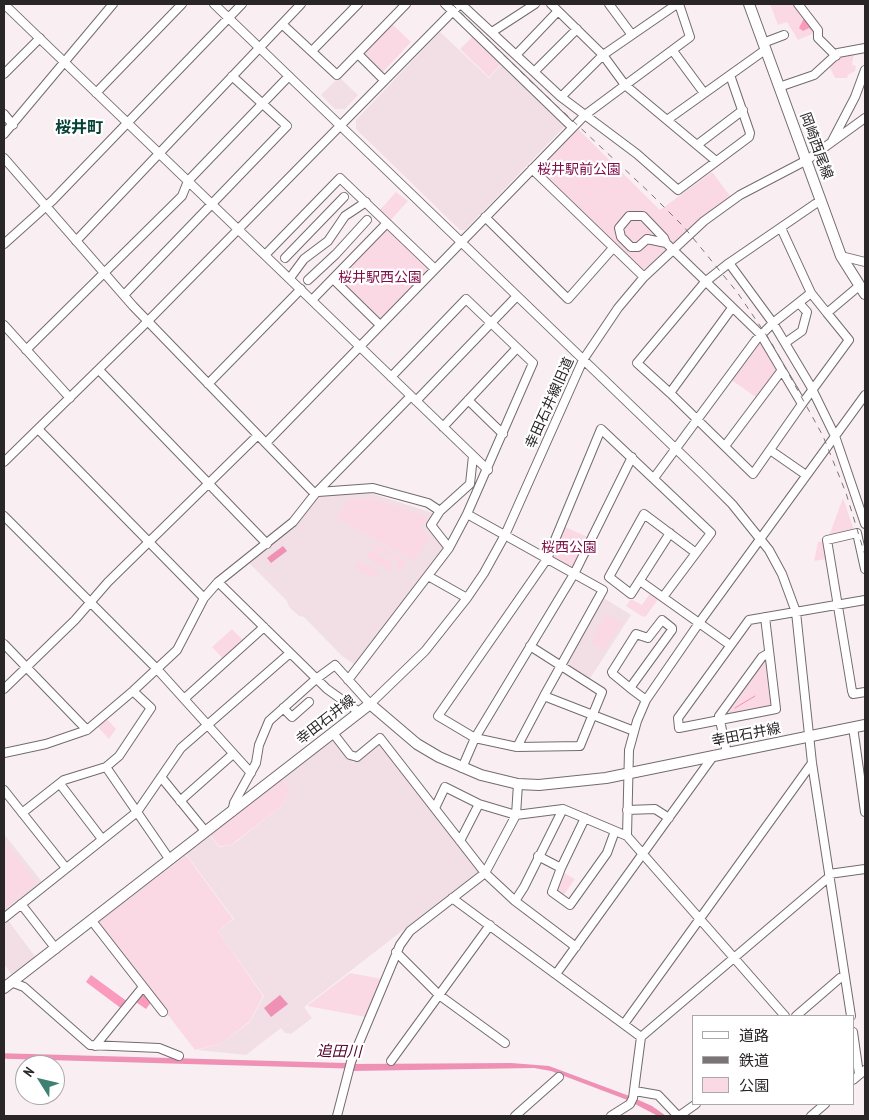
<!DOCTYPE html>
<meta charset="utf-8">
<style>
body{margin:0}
#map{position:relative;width:869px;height:1120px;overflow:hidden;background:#f9eff2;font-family:"PT Sans Narrow","Noto Sans JP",sans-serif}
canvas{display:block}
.frame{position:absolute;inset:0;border:5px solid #2a2627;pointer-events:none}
.legend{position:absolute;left:692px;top:1015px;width:162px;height:90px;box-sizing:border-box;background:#fff;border:1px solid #aaa8a9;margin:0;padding:6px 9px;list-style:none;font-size:15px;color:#2a2627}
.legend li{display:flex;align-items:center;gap:10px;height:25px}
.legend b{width:25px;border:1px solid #aaa8a9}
.north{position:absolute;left:15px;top:1055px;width:50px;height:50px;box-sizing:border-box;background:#fff;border:1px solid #aaa8a9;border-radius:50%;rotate:306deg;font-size:14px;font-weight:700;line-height:20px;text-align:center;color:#2a2627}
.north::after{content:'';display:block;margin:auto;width:18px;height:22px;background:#3e8071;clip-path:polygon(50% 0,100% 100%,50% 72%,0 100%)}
</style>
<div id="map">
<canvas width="869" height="1120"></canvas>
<div class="frame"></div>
<ul class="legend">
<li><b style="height:6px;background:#fff"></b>道路</li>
<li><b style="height:6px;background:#7b7476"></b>鉄道</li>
<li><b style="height:14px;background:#fbd9e4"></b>公園</li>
</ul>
<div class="north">N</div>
</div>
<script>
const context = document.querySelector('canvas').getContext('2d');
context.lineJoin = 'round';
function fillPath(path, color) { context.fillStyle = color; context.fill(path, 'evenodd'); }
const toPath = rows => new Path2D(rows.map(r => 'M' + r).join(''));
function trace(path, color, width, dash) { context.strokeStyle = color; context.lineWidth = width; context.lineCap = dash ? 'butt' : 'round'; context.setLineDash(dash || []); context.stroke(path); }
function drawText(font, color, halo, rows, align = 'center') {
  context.font = font + ' "PT Sans Narrow","Noto Sans JP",sans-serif'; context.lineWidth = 4.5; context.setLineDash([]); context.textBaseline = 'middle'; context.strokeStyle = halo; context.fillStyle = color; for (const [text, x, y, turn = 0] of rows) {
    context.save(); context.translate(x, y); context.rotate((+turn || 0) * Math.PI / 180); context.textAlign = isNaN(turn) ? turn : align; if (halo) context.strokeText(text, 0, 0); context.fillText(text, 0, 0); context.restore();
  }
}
const built = toPath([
 [440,32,489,78,503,63,565,122,565,126,465,230,460,230,356,129,356,120],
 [339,77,358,95,345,109,335,109,321,95],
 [370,493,436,514,427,526,445,548,358,663,354,664,342,656,304,617,299,616,289,607,287,601,249,563,295,527,321,495],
 [602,597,631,615,589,680,565,663],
 [334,739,353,763,377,743,382,744,479,871,304,1007,312,1018,291,1034,285,1033,281,1028,246,1055,197,1050,222,1043,250,1022,264,996,218,931,234,919,186,854,210,836,219,847,232,845,236,842,280,807,291,790,282,779],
 [4,834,43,883,4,914],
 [7,919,37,959,12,975,4,964,4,921]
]);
const green = toPath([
 [770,4,795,4,816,33,816,37,812,34,798,40,787,22,778,25],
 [391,23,411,42,383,72,379,72,362,55,362,52],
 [473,36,502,63,489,77,460,49],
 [854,52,852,65,856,66,855,71,848,75,847,78,835,78,829,66,843,54],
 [577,128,660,210,712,172,731,197,699,221,642,271,539,172,540,168],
 [396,192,408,201,389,222,378,212],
 [386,228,430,268,382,321,379,321,337,281,338,277],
 [760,338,779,369,757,398,730,379],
 [370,498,428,517,421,528,430,538,414,561,337,518,349,499],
 [843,498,854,530,829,536],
 [563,526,590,538,572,571,548,558],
 [824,541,827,559,814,561,818,542],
 [374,543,407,561,402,569,397,569,397,561,371,547],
 [371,550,392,562,394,570,387,570,368,558,366,556],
 [358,562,362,562,378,571,379,576,374,578,358,570,355,566],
 [651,592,659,598,646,616,643,617,626,606,631,599,642,605],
 [606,614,622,623,603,651,591,642],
 [232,629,244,641,224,660,212,647],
 [764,657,768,659,772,708,725,718,722,714],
 [107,719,116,729,109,739,97,726],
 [282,779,291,790,280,807,231,845,219,846,210,835],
 [4,842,37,883,4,909],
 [186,855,233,919,218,931,263,996,250,1021,222,1043,195,1050,97,923],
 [562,872,575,879,563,896,555,888],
 [350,973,382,979,366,1017,307,1006]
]);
const forest = toPath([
 [805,16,816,33,816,35,809,28,803,31,799,28],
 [91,975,128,1002,122,1009,86,982],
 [143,989,152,1001,146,1009,133,1000]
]);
const water = toPath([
 [283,546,287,551,271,563,267,558],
 [280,995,288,1004,271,1017,264,1008],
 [511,1063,549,1066,632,1097,630,1101,551,1071,534,1068,351,1071,353,1064],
 [634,1098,652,1106,666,1116,658,1116,633,1103]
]);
const stream = toPath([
 [735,708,755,696]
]);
const canal = toPath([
 [4,1056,354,1066]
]);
const minor = toPath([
 [4,4,488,470],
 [214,4,702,474,732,504,769,550,782,574,796,612,812,763,851,1016],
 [445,4,572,127],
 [461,4,561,97,585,115,690,37,679,4],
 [551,4,603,55,625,85,716,161],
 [609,4,632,35,677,4],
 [798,4,818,30,818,38,836,56],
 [282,24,337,75,406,4],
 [492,32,535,4],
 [763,43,784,35],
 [312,51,358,4],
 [673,51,704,93],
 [358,54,384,80],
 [516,55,558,11],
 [534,72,577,29],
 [4,74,40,38],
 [779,87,814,75,838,53,865,48],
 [96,93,182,4],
 [561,97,603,55,632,35],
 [4,114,13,125],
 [667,120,765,50],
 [4,134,113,4],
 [832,141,855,97,865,70],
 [697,145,743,110],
 [4,158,133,306,315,494],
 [532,169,644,277],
 [485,217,568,299,613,248],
 [781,228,811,293,827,313,859,286],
 [76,241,301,4],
 [666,243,647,239,638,247,631,247,621,237,619,228,629,216,643,216,664,238,666,243,761,335,802,404,753,474,670,393,732,308],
 [4,244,53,200,242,4],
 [265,255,340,178,435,269],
 [841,256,865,262],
 [285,258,344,197],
 [729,263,773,323,810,385,835,436,865,524],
 [290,278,304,259,328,241,345,216,366,202],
 [333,279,380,325],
 [308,280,336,254,367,220],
 [124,295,287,126,232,76],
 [312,300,387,223],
 [4,325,70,398],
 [785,343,802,331,807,312,799,303],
 [26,350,182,196,188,181,289,76],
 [99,370,267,544],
 [391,377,466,299,533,363,467,514],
 [208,384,301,289],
 [670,393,637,363,705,282,729,263,815,204,821,202],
 [468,400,503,434],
 [416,401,517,296],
 [802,404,849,340,827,313],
 [443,427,517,348],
 [38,429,204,598],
 [266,443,585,115,637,154,678,190,749,137,750,133,730,75],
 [725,446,782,370],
 [770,450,806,475],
 [4,462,148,321,460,4],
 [654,478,756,340,773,323,811,293],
 [318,492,373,488,428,503,440,511],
 [4,516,157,669,251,773],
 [670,533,631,594,609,577,644,514,696,553],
 [449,548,467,514,603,590,544,696,634,731],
 [865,569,857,533,827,540,852,691,853,694,865,692],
 [428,576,467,598],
 [640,581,730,645],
 [218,582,327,689,359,712],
 [765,617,776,709,679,728,678,718,749,620,865,600],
 [4,644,87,730],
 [530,646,602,692,580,746,517,747,475,738,438,716,547,559,601,429,711,533,663,597],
 [348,680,449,548,431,525,440,511,470,484,473,456],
 [630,688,672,630,672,628,662,620,648,638,636,634,612,672,613,674,630,688,646,700],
 [4,689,75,620,108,582,258,435],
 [184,699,264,627],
 [283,708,292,717,309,702],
 [853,727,865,812],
 [333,733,350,755,357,757,380,738,485,873,515,901,576,947],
 [517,747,544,696],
 [4,753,46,744,87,730,133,691,177,650,204,598,218,582,293,522,315,494,411,396],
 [727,753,719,716,762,657,769,653],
 [106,767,170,860],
 [462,768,475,738,574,574,632,457],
 [161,777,205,831],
 [60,784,102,839],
 [4,790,66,868],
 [180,801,233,754],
 [435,808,445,787,479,804,516,815,563,809,627,836,785,1016],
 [627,810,655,809,669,818],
 [232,812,234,803,256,763,259,745,269,721,316,679,335,665,370,704,425,651,467,598,484,573,505,535,583,360,618,308,644,277,704,221,740,195,807,160,865,118],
 [22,813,64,780,106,767,119,756,151,708,133,691],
 [585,818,561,868,552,892,570,905,607,853,615,831],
 [627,836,629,750,637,721,646,700,699,623,865,395],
 [460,841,479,804],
 [538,856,561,868],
 [829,874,865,869],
 [452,898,641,1037],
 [515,901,524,887,563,809],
 [21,904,56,949],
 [4,918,137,812,181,748,290,653],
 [92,921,163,1012],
 [396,952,439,995,505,1043],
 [556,974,714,755],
 [11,982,24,987,90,1045,159,1048,179,1056],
 [796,1016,840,978,845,977],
 [624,1024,812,763],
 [853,1032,859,1074],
 [95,1046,143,987],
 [391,1061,490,925],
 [853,1080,865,1070],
 [635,1091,658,1095,678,1116],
 [337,1116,351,1062,400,945,410,931,485,873,516,815,518,784],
 [515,1116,559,1077],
 [611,1116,630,1104,633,1098,641,1037,829,877],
 [679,1116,696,1104],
 [811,1116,825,1104]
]);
const major = toPath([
 [749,4,841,256,865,294],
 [4,988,370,704,417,744,439,757,481,775,518,784,539,785,606,778,865,725]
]);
const rail = toPath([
 [452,4,525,76,650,193,684,227,737,292,771,342,823,436,846,493,865,555]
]);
const streetNames = [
 ["岡崎西尾線",816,146,70],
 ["幸田石井線旧道",550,403,-66],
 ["幸田石井線",326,720,-38],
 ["幸田石井線",746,735,-11]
];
const parkNames = [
 ["桜井駅前公園",579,170],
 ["桜井駅西公園",380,278],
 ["桜西公園",569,548]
];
const waterNames = [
 ["追田川",339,1052,1]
];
const quarterNames = [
 ["桜井町",79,128]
];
fillPath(built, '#f1dfe5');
fillPath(green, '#fbd9e4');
fillPath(forest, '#fa9abd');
fillPath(water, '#ef91b4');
trace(stream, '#ef91b4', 1);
trace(canal, '#ef91b4', 5.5);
trace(minor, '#736b6e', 10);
trace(major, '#736b6e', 12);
trace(minor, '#fff', 8);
trace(major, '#fff', 10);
trace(rail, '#7b7476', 1, [6, 6]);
drawText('14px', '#2a2627', '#fff', streetNames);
drawText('14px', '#7f0d48', '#fff', parkNames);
drawText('italic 15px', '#54002d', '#fff', waterNames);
drawText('bold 16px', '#054136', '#fff', quarterNames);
</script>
